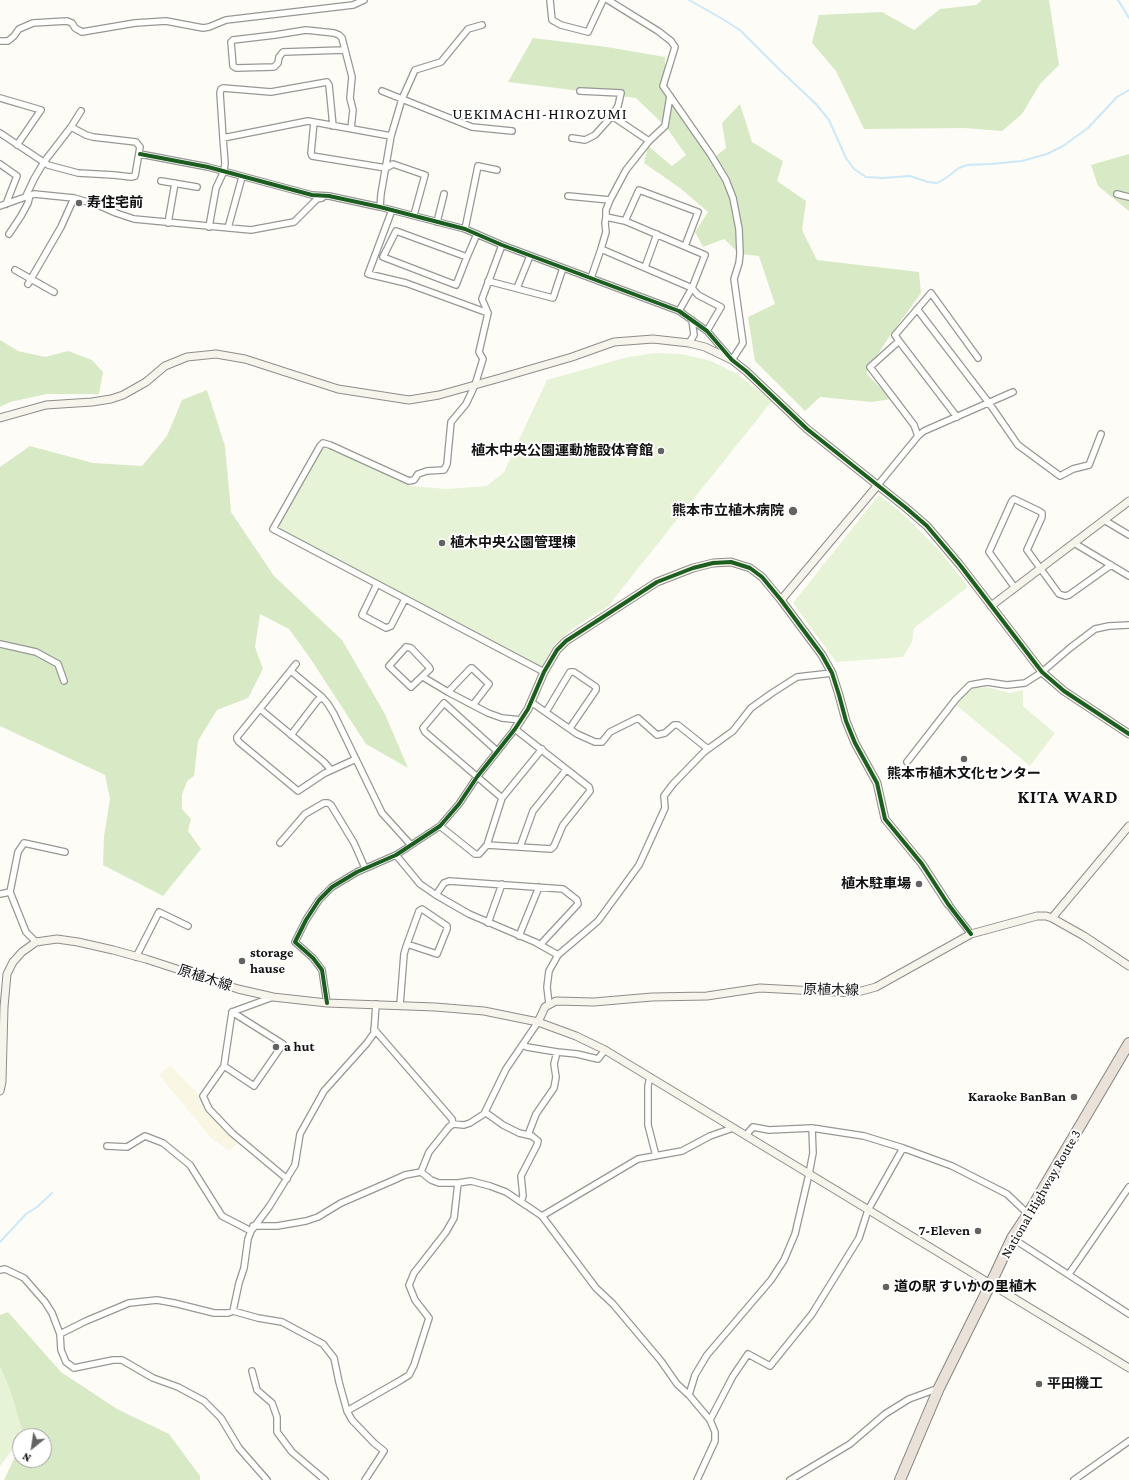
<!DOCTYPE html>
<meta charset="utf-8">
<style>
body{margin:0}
#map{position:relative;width:1129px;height:1480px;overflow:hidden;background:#fdfcf7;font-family:"Crimson Pro",serif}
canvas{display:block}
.north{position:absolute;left:12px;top:1428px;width:40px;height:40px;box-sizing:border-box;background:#fff;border:1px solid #a0a0a0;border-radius:50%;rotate:210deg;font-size:11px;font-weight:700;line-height:16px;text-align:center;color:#111}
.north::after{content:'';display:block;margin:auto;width:14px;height:18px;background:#646362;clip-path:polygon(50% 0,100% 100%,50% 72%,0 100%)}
</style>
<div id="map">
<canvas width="1129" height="1480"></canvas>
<div class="north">N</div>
</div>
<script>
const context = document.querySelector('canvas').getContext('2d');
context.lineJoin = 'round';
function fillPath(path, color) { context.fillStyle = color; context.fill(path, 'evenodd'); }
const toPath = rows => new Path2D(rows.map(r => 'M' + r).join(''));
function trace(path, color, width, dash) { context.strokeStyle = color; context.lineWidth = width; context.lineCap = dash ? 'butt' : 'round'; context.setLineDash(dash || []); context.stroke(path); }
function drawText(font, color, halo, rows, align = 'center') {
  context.font = font + ' "Crimson Pro","Noto Sans JP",serif'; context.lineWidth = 4; context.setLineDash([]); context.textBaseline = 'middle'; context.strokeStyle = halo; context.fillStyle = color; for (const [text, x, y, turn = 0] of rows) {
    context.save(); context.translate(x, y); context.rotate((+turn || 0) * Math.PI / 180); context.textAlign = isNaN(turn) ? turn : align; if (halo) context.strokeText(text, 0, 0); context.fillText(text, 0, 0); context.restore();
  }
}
const farmland = toPath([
 [170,1065,201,1097,209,1109,238,1143,229,1151,211,1138,159,1075]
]);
const green = toPath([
 [656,353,682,354,711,361,737,374,772,401,608,606,572,629,554,645,542,667,280,530,279,525,321,448,328,447,411,486,446,489,487,486,504,472,547,380,628,357],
 [879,495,904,515,939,550,968,587,914,628,912,642,903,657,836,662,793,603],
 [986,687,1010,693,1023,690,1023,706,1055,733,1030,766,956,705,970,689],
 [0,1339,42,1410,23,1436,20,1436,20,1439,0,1466]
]);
const forest = toPath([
 [982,0,1049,0,1059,65,1040,84,1022,114,1002,131,964,128,864,129,836,71,812,43,819,15,882,12,914,30,940,9,976,5],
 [533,38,607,47,665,57,665,86,678,110,716,156,726,148,722,123,740,104,752,142,783,161,777,181,806,201,802,230,817,260,919,272,921,293,887,340,866,373,891,399,872,402,820,397,805,411,755,361,748,317,775,304,759,256,740,254,724,239,703,247,695,232,708,212,680,188,644,163,648,146,672,166,686,155,667,128,636,98,508,82],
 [1129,154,1129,211,1098,186,1091,165],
 [0,340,18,351,45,357,68,351,92,360,103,372,99,394,47,394,10,402,0,407],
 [207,390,225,446,231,512,274,576,342,640,385,714,408,768,366,744,310,658,289,629,260,614,255,647,263,669,248,698,217,710,198,741,194,776,187,781,182,795,182,809,191,819,188,831,201,849,163,896,103,865,104,836,110,799,105,775,0,726,0,467,30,446,93,463,142,466,167,436,182,400],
 [8,1312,61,1372,117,1409,169,1434,200,1476,200,1480,4,1480,20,1446,20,1460,44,1460,44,1436,24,1436,10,1389,0,1366,0,1315]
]);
const stream = toPath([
 [689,0,726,21,741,31,782,72,816,104,829,120,846,158,854,169,866,177,883,178,910,176,928,182,937,183,946,178,959,168,967,165,991,164,1022,161,1047,154,1063,146,1088,128,1117,97,1129,90],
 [1118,0,1129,18],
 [0,1242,26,1214,37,1207,52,1193]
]);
const street = toPath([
 [550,0,552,20,561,25,588,32,603,0],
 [0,41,8,41,14,36,19,29,33,23,67,21,72,23,75,28,82,32,135,23,166,21,203,28,209,27,226,20,353,5,364,0],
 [344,50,283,52,279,57,278,63,274,67,236,68,233,66,231,42,233,40,275,35,306,30,334,33,339,35,342,38,352,77,350,98,353,110,351,129],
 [382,91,472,127,512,131],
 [580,91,621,93,618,106,612,116,649,141],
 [670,96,665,126,649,141,626,170,610,200,606,210,606,217,625,221,705,255,692,288,679,311],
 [0,98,41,110,17,145],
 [314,122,311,153,312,156,386,168,393,164,425,175,414,215],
 [0,133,48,165,78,173,114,175,131,177,135,176,140,147,136,142,93,137,86,135,71,127],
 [391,136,402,99,415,70,441,62,468,29,482,25],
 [223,138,220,93,221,89,223,88,271,92,327,82,329,85,333,126],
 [572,138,585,140,595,135,612,116],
 [140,154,208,167,312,195,329,196,380,207,465,229,502,245,679,311,707,331,732,360,743,343,734,279,739,263,740,254,739,229,733,198,726,180,711,155,663,86,675,47,671,41,658,31,608,0],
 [0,164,17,176,6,204],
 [161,181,197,187],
 [1117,194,1129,197],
 [26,196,34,179,44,162,71,127,81,111],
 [568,196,610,200],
 [0,206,34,194,74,198,98,205,116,213,134,219,251,230,294,222,317,199,322,198],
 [392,210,368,274,406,283,488,313],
 [606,217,605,223,606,232,601,249,692,288,698,295,721,307,707,331],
 [625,221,639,190,698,212,685,246],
 [437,222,444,194],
 [168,223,175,183],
 [209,227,216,188,224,171,225,163,223,138,308,121,391,136,381,194,380,207],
 [228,228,242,177],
 [465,229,478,166,497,170],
 [9,234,21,216,28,203,30,195],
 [502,245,482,299,488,313,479,352,483,359,475,385,466,404,451,422,447,464,444,470,427,471,418,474,414,480,409,481,330,445,323,443,320,446,273,529,544,672],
 [467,257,456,285,383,257,396,231,467,257,477,234],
 [645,267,657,234],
 [15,270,54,292],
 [591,278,601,249],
 [488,281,553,298,563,268],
 [28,284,61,227,74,198],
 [517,288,530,256],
 [917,309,989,403,1018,445,1060,476,1073,469,1089,465,1101,434],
 [899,341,957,417],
 [689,343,694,335,692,320],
 [918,436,914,425,870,367,899,341,895,335,931,293,978,358],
 [877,486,918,436,924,431,1013,392],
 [1104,520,1129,535],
 [1074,543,1129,576],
 [377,584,362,615,386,628,391,626,405,599],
 [1015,588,989,552,1012,501,1014,499,1039,511,1042,513,1042,517,1027,550,1059,594,1065,596,1069,595,1111,565],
 [0,644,36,652,58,664,64,681],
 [406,647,411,648,429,667,430,669,411,687,389,666,406,647],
 [296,664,237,737,237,739,239,742,298,791,325,773,356,759],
 [291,671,322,697,328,704,334,714,382,813,411,845],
 [423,677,448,692,488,713,502,718,521,720],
 [448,692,471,668,472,668,489,684,473,705],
 [531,702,577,734,595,742,602,742,610,732,638,718,657,735,665,733,674,725,678,725,708,749],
 [260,709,324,762,331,770],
 [546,712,570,672,574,672,596,687,596,690,570,728],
 [291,735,317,701,322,697],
 [497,751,444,703,423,728,425,732,502,798],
 [907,762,956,699,970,685,987,682,1007,685,1025,683,1042,672,1070,648,1095,629,1109,626,1129,625],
 [440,826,475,854,479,854,487,845,502,798,542,749],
 [280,843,305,814,324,803,328,803,331,805,354,843,365,868],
 [520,847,533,811,566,770],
 [396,855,420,884,436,895,469,914,535,942,558,955],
 [0,894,10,892],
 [436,895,444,883,449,881,563,889,577,900,578,904,540,945],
 [948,904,971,934],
 [488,923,502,884],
 [519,936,539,887],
 [36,942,26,932,10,892,18,852,24,843,65,852],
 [136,957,159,912,188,926],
 [273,997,232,1012,224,1066,203,1096,209,1109,232,1133,287,1179],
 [327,1003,322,970,313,958,295,942,306,920,319,900,332,887,357,872,396,855,440,826,459,804,477,777,515,729,589,787,590,791,563,825,554,846,551,849,487,845],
 [549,1004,547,987,549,971,558,955,598,921,639,865,665,808,664,796,673,784,704,752,733,731,751,708,772,693,797,677,832,673],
 [400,1005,404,954,406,947,419,911,422,909,447,926,447,929,437,954,407,944],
 [374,1029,452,1119,453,1124],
 [523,1045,527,1047,557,1052,577,1054,598,1059,605,1050],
 [224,1066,254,1086,283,1044,232,1012],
 [650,1077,648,1086,648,1125,656,1156],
 [485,1112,503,1125,519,1133,532,1136,538,1141,537,1145,521,1176,523,1196,521,1202],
 [528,1135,536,1114,554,1088,556,1077,554,1064,557,1052],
 [746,1135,753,1127,769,1130,812,1128,864,1136,903,1148,952,1166,1007,1194,1028,1214],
 [107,1146,127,1147,145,1136,163,1143,190,1165,222,1216,251,1231],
 [421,1172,429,1152,449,1127,453,1124,464,1125,470,1123,484,1114,506,1069,538,1022],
 [542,1216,638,1159,682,1151,710,1136,733,1128],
 [253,1226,277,1226,306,1221,318,1217,341,1203,394,1180,405,1175,421,1172,431,1180,439,1183,458,1183,471,1181,490,1186,506,1192,542,1216,596,1288,613,1304,661,1361,677,1384,689,1395,710,1420,715,1432,715,1441,697,1480],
 [1012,1238,1129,1314],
 [0,1270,5,1269,24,1278,45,1302,52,1313,60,1334,61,1350,66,1362,74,1368,113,1360,122,1360,153,1378,178,1387,204,1401,221,1418,239,1448,267,1480],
 [1069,1274,1129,1187],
 [233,1311,239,1283,244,1268,248,1239,251,1231,269,1207,295,1165,300,1134,324,1091,367,1043,374,1033,376,1004],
 [60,1334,86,1321,129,1303,157,1300,174,1303,214,1313,228,1313,233,1311,258,1318,282,1322,323,1344,334,1358,339,1382,347,1411,352,1420,374,1443,384,1451,365,1480],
 [252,1371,257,1390,272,1403,277,1417,277,1432,292,1452,325,1480],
 [689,1395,695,1375,707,1355,771,1280,784,1260,795,1234,809,1174,813,1153,812,1128],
 [347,1411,401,1380,409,1375,414,1365,429,1318,415,1300,409,1285,414,1273,446,1232,454,1218,458,1183],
 [710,1420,733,1376,748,1354,770,1366,812,1314,859,1238,868,1210,903,1148],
 [790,1480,850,1444,885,1414,909,1399,939,1388],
 [1074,1480,1129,1441]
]);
const secondary = toPath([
 [0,418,46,405,92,402,111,399,123,395,146,382,165,366,187,357,216,354,245,359,338,389,409,400,439,395,500,378,572,357,614,342,653,339,689,343,705,347,732,360,746,371,807,429,905,507,927,526,960,565,1042,672,1064,691,1129,734],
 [781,600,877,486],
 [991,606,1129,501],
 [515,729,528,709,544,672,557,650,566,641,657,582,693,568,713,563,731,562,750,568,762,577,781,600,822,655,832,673,839,695,846,721,855,743,877,783,885,819,922,864,948,904],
 [1052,918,1129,826],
 [538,1022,545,1007,556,1001,594,1002,652,997,707,996,760,988,854,993,876,987,971,934,1037,916,1046,916,1052,918,1084,936,1129,966],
 [0,1091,2,1082,4,1007,7,974,13,962,22,952,36,942,57,939,78,942,113,950,146,959,238,989,273,997,327,1003,435,1007,484,1011,538,1022,576,1036,605,1050,1129,1368]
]);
const highway = toPath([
 [900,1480,939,1388,991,1283,1012,1238,1028,1214,1129,1043]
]);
const cycleway = toPath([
 [140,154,208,167,312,195,329,196,380,207,465,229,502,245,679,311,707,331,732,360,746,371,807,429,905,507,927,526,960,565,1042,672,1064,691,1129,734],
 [327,1003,322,970,313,958,295,942,306,920,319,900,332,887,357,872,396,855,440,826,459,804,477,777,515,729,528,709,544,672,557,650,566,641,657,582,693,568,713,563,731,562,750,568,762,577,781,600,822,655,832,673,839,695,846,721,855,743,877,783,885,819,922,864,948,904,971,934]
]);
const markers = [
 [79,203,4,"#646362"],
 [661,451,4,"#646362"],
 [793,511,5,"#646362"],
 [442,543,4,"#646362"],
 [964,759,4,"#646362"],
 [919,884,4,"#646362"],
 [242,961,4,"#646362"],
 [276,1047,4,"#646362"],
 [1074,1097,4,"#646362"],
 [978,1231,4,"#646362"],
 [886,1287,4,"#646362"],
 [1039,1384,4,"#646362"]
];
const poiNames = [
 ["寿住宅前",87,203],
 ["植木中央公園運動施設体育館",653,451,"right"],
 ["熊本市立植木病院",784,511,"right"],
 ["植木中央公園管理棟",450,543],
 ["熊本市植木文化センター",964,774,"center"],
 ["植木駐車場",911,884,"right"],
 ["storage",250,953],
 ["hause",250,969],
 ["a hut",284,1047],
 ["Karaoke BanBan",1066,1097,"right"],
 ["7-Eleven",970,1231,"right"],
 ["道の駅 すいかの里植木",894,1287],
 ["平田機工",1047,1384]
];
const streetNames = [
 ["原植木線",205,978,18],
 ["原植木線",831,990,1],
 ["National Highway Route 3",1041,1194,-60]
];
const quarterNames = [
 ["UEKIMACHI-HIROZUMI",540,114]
];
const districtNames = [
 ["KITA WARD",1068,797]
];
fillPath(farmland, '#f9f7e4');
fillPath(green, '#e7f3d7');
fillPath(forest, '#d8eac5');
trace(stream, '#cde8f7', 2);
trace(street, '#979795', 8);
trace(secondary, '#8e8d8b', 9);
trace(highway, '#858482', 12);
trace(street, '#fffffe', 5.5);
trace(secondary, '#f6f4eb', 7);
trace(highway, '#eae1d8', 10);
trace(cycleway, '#1b5e20', 4);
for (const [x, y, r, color] of markers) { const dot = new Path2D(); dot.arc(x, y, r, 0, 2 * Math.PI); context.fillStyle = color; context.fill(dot); trace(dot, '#fff', 1.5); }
drawText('bold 14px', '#111', '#fff', poiNames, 'left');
drawText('14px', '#111', '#fff', streetNames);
context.letterSpacing = '1px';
drawText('16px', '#111', '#fff', quarterNames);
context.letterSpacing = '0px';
context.letterSpacing = '1px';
drawText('bold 18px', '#111', '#fff', districtNames);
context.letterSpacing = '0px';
</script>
